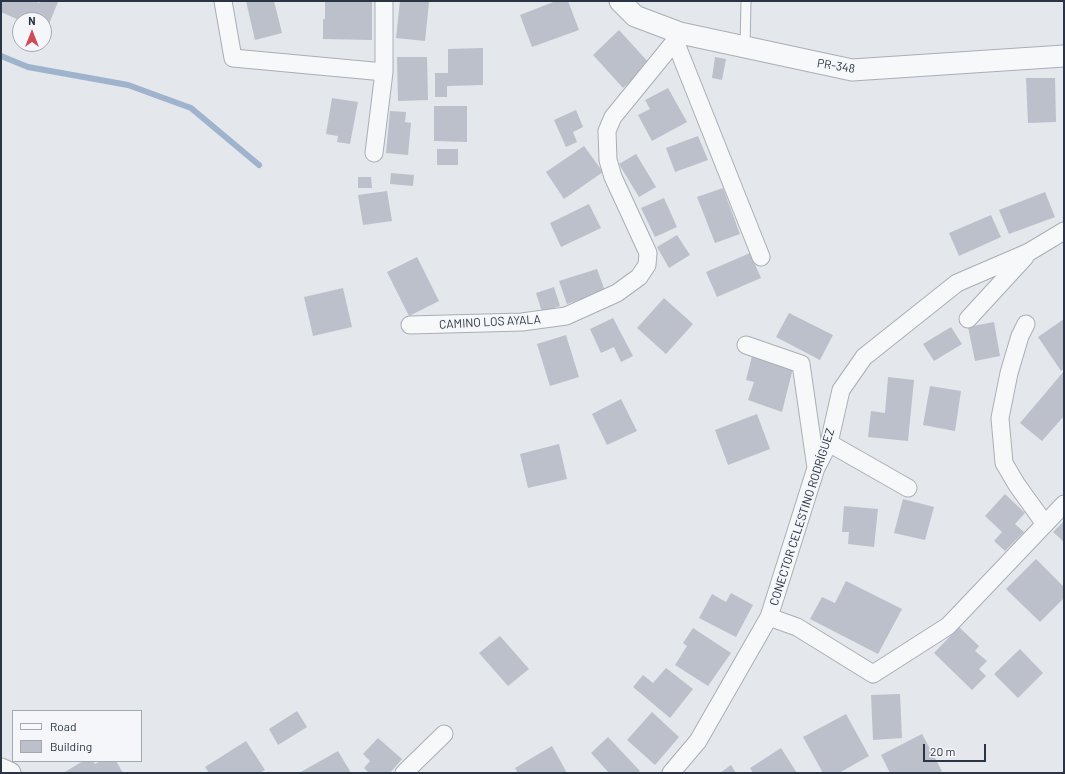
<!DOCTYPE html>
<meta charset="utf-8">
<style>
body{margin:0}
#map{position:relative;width:1065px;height:774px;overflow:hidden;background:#e4e7ec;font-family:Barlow,sans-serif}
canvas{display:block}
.frame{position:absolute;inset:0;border:2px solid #2b3445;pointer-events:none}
.legend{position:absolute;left:12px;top:710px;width:130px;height:52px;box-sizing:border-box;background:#f4f6f9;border:1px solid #a4a8b1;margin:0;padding:5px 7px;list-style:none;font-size:12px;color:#2b3445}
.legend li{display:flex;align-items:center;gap:8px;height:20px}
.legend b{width:20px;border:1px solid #a4a8b1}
.north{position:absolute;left:12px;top:12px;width:40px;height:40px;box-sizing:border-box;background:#f4f6f9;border:1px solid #a4a8b1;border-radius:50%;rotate:0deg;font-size:11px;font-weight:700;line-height:16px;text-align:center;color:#2b3445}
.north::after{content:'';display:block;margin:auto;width:14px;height:18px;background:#d1495b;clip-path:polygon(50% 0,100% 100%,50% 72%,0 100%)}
.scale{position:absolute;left:923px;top:744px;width:63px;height:18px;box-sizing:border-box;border:2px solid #2b3445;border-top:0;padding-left:5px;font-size:12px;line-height:14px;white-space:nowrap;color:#2b3445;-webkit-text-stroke:3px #f4f6f9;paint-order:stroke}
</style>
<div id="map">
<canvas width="1065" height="774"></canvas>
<div class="frame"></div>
<ul class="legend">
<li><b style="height:5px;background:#f7f8fa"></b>Road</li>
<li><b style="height:11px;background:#bbc0ca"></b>Building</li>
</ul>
<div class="north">N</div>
<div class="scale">20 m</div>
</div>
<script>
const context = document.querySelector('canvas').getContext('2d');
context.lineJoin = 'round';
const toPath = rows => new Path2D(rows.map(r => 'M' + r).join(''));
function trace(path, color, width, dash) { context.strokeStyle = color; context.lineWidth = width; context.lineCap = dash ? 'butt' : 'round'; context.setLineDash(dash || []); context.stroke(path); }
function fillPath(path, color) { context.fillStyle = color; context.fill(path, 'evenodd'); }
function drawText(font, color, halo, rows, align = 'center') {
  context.font = font + ' Barlow,sans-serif'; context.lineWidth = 3; context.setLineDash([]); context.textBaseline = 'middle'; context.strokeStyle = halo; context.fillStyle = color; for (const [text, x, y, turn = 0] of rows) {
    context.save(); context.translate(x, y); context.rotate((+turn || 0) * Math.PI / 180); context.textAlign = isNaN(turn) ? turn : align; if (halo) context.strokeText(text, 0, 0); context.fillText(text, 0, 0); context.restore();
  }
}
const stream = toPath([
 [1,56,28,67,128,85,191,108,259,165]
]);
const building = toPath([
 [1,1,35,1,39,3,40,1,58,2,46,31,44,31,44,20,19,20,1,12],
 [246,1,274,1,282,33,255,40],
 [325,1,372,1,372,40,323,39,323,19,325,19],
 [400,1,429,2,425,41,396,38],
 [556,1,568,1,579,30,532,47,520,15],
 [619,30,650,64,623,88,593,55],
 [483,48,483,85,447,86,447,97,435,97,435,73,448,73,448,49],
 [397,57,427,57,428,100,398,101],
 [715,57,726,59,722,80,712,78],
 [1026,78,1055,78,1056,122,1028,123],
 [668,88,687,122,652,141,638,115,650,109,645,100],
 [332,98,358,102,350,144,337,142,338,136,326,134],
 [434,106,467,106,467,142,434,141],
 [576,110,583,127,573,132,577,142,566,147,554,120],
 [390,111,406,112,405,122,411,123,408,155,386,153],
 [698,136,708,160,675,172,666,148],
 [584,146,603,172,564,199,546,172],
 [437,149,458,149,458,165,437,165],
 [636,154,656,187,639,197,619,164],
 [391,173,414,175,413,186,390,184],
 [358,177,371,177,372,188,358,188],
 [723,188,740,234,715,243,697,197],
 [387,191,392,221,363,225,358,195],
 [1045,192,1055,217,1009,234,999,210],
 [664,198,677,227,655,237,641,208],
 [589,204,601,228,561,247,550,223],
 [991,215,1001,237,959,256,949,233],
 [677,235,690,255,669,268,657,247],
 [750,253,761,278,717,297,706,272],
 [417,257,439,301,409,316,387,272],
 [597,269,605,291,567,304,559,281],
 [554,287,560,306,542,312,536,293],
 [343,288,352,327,313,336,304,297],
 [664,298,693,324,666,354,637,328],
 [789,313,833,335,820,360,776,337],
 [613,318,633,356,621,362,614,347,601,353,590,329],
 [1064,319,1064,369,1061,371,1038,337],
 [994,322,1000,356,975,361,968,327],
 [951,327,962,344,934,361,923,344],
 [566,335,579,377,550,386,537,344],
 [753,352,794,364,782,412,748,400,754,382,746,380],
 [1064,371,1064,416,1042,441,1020,423],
 [888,377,914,380,908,441,868,437,871,411,885,413],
 [930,386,961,391,955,431,923,425],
 [621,399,637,431,607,445,592,414],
 [757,414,770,449,728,465,715,430],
 [559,444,567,479,528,488,520,454],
 [1005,494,1025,513,1015,524,1024,532,1005,551,994,541,1002,532,985,516],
 [903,499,934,507,925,540,894,533],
 [844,506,878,509,874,547,848,544,849,532,842,532],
 [1064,521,1064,542,1053,532],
 [1036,559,1064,587,1064,598,1040,622,1006,589],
 [846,581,902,609,878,654,810,619,822,597,835,603],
 [731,593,753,605,736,637,699,618,712,594,726,602],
 [959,627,979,646,975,651,987,661,979,669,986,676,972,690,934,653],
 [693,628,731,653,708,686,675,665,687,646,683,643],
 [500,636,529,669,508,686,479,653],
 [1020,649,1043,673,1018,698,994,674],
 [666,668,693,689,670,718,633,687,643,675,653,683],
 [900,694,902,738,873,740,871,695],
 [297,711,307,727,278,745,269,729],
 [652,712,679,737,655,765,627,740],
 [846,714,869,756,839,773,823,773,803,737],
 [922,734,942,771,938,773,890,773,881,755],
 [608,737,640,771,638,773,609,773,591,753],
 [378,738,402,759,390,773,369,773,364,768,370,761,363,754],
 [246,741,265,770,260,773,209,773,205,767],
 [552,746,567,773,518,773,515,768],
 [781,748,797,773,753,773,750,768],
 [338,751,351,773,299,773],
 [83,761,93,761,95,764,101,761,116,761,123,773,66,773,65,772],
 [731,765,736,773,720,773]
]);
const service = toPath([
 [745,47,746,1]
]);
const minor = toPath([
 [223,1,233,58,384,72],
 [675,41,761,257],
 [374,153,384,72,384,1],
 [968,319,1025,257],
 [1026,324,1020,336,1009,373,1000,418,1004,463,1017,485,1045,524],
 [410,325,522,322,566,316,617,293,639,277,647,265,648,253,613,177,608,160,607,131,613,117,675,41,680,33],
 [746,345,801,364,816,468],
 [829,443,908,488],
 [769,617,797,627,873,674,948,626,1064,504],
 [404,773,444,734],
 [671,773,698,741,769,617,816,468,829,443,841,390,864,357,957,283,1029,252,1064,231]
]);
const tertiary = toPath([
 [620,1,635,16,680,33,852,70,1064,56],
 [1,769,10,773]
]);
const streetNames = [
 ["PR-348",836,66,9],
 ["CAMINO LOS AYALA",490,322,-3],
 ["CONECTOR CELESTINO RODRÍGUEZ",802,517,-72]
];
trace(stream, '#9fb4cc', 6);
fillPath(building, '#bbc0ca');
trace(service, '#a9aeb7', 11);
trace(minor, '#a9aeb7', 19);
trace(tertiary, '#a9aeb7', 23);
trace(service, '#f7f8fa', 9);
trace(minor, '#f7f8fa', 17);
trace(tertiary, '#f7f8fa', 21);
drawText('12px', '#2b3445', '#f4f6f9', streetNames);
</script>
